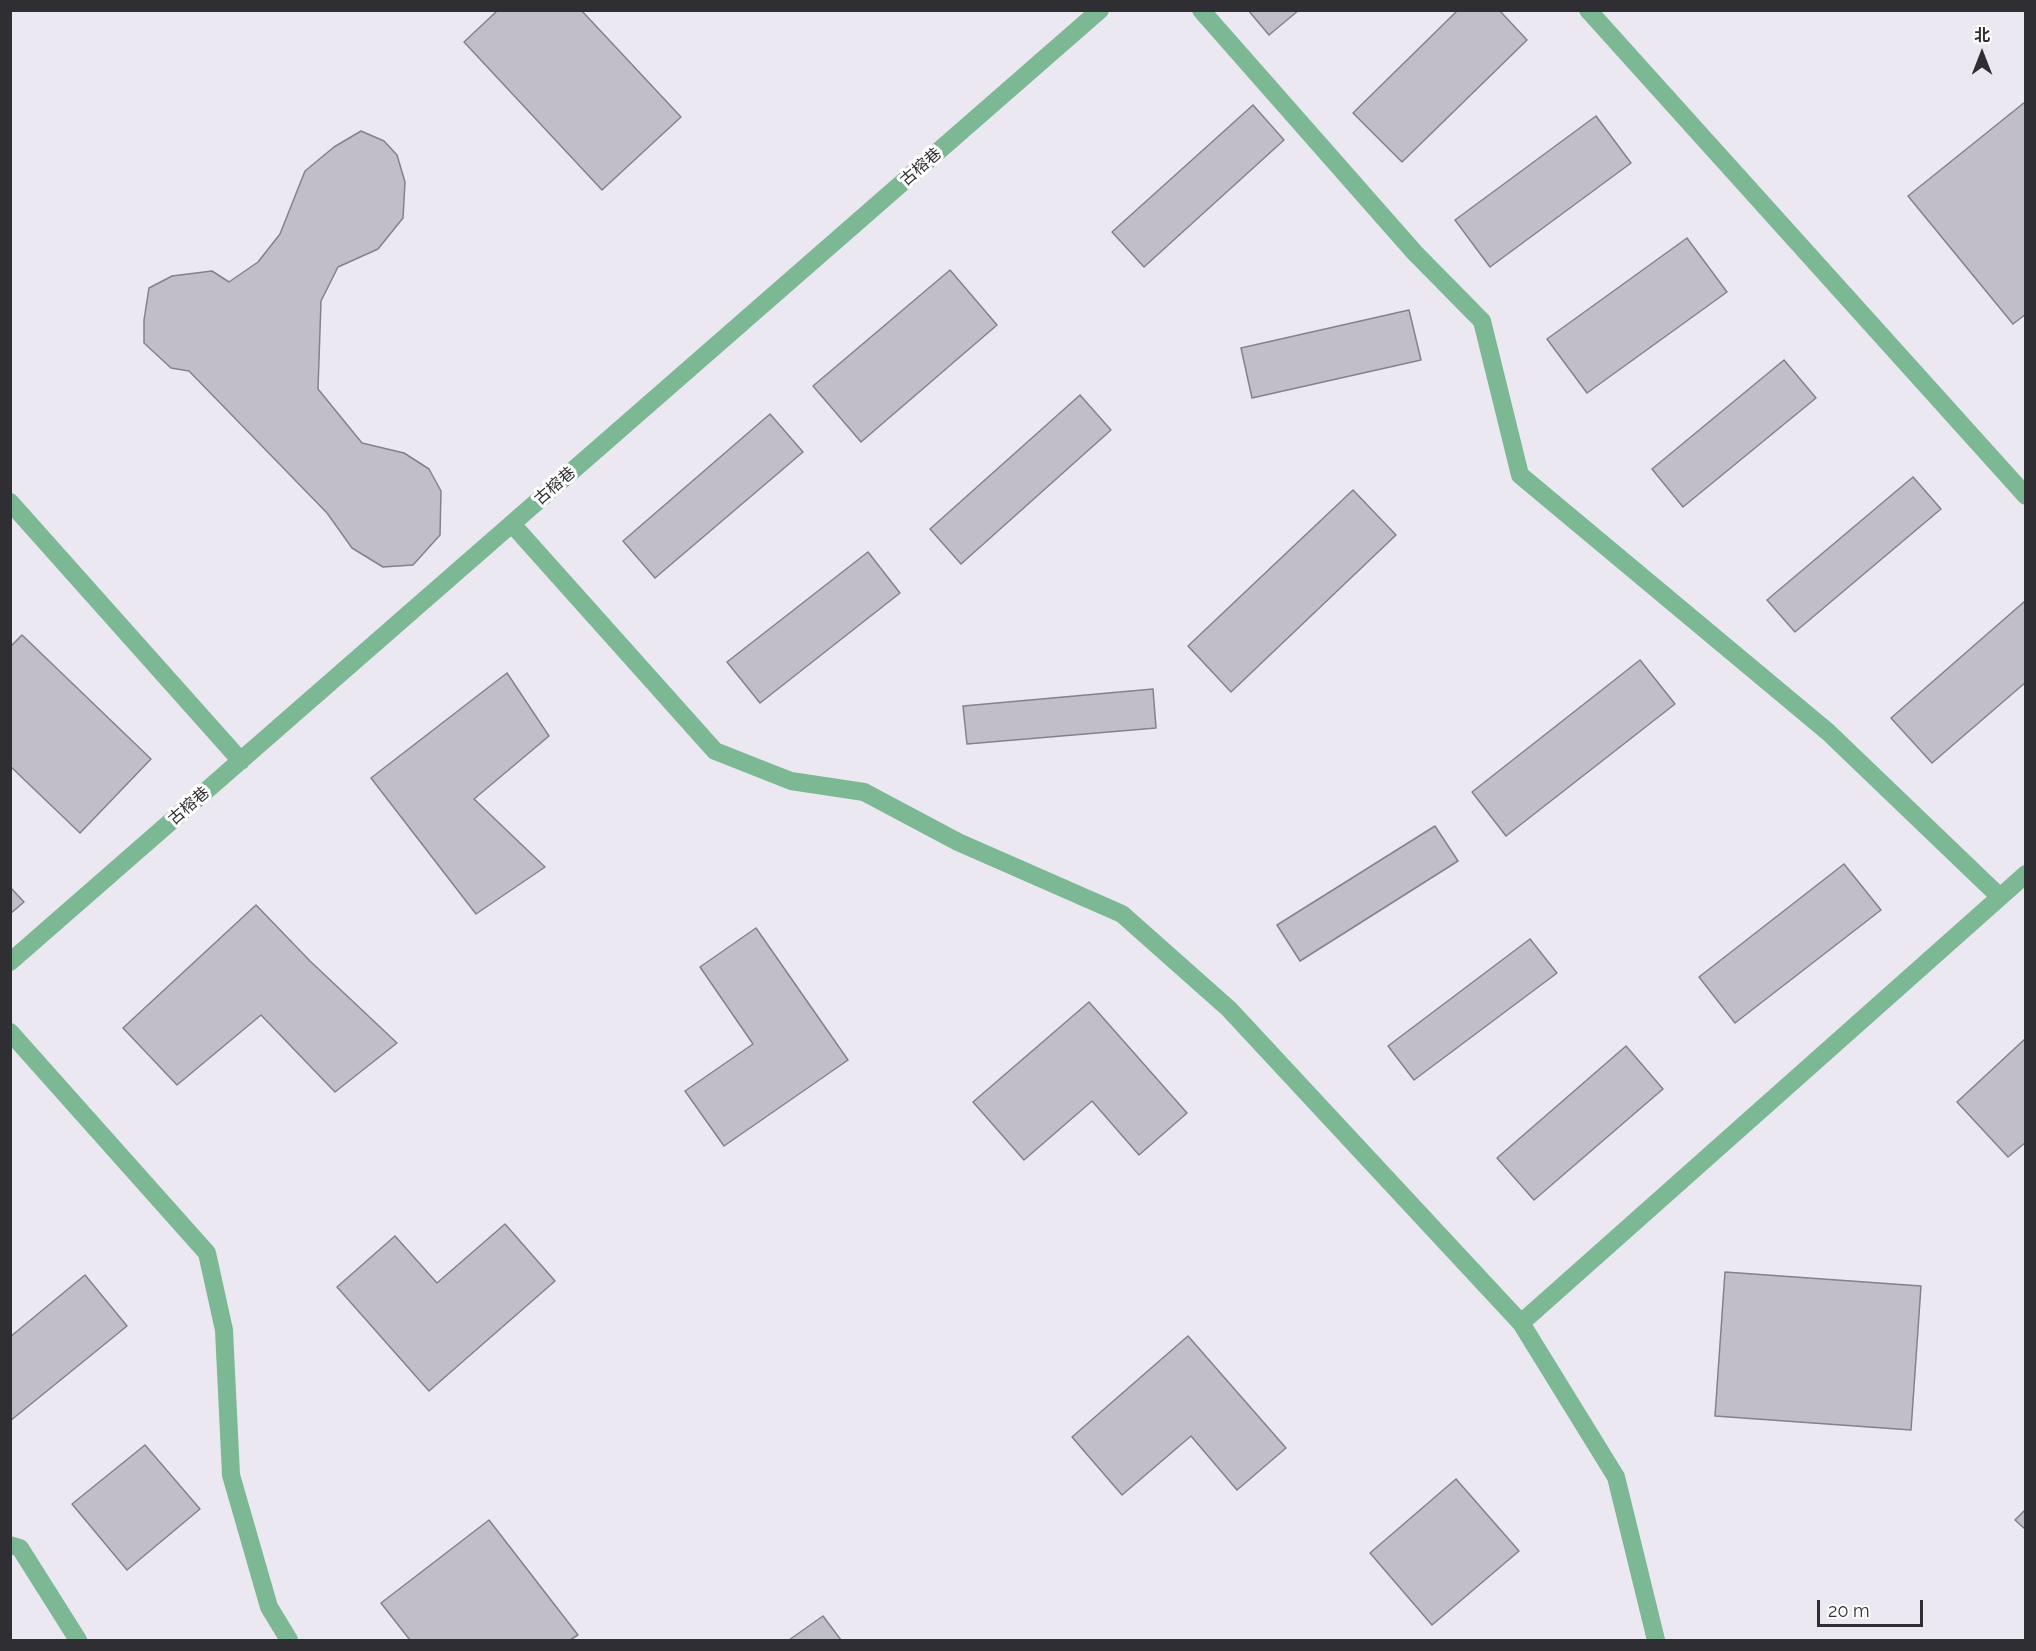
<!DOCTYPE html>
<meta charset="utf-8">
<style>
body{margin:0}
#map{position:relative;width:2036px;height:1651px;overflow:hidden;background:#ece8f2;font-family:Raleway,"Noto Sans SC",sans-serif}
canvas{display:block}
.frame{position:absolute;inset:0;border:12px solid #2f2e32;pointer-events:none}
.north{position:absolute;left:1952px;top:24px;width:60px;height:60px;-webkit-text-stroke:4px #fff;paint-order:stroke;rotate:0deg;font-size:16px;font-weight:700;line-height:24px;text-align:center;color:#2f2e32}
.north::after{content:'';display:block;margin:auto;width:21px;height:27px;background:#2f2e32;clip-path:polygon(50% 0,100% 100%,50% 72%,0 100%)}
.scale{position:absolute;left:1817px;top:1600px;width:106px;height:27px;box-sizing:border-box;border:3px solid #2f2e32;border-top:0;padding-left:8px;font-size:18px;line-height:21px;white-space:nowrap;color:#2f2e32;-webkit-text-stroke:4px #fff;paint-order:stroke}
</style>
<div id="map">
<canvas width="2036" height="1651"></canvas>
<div class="frame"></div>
<div class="north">北</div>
<div class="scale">20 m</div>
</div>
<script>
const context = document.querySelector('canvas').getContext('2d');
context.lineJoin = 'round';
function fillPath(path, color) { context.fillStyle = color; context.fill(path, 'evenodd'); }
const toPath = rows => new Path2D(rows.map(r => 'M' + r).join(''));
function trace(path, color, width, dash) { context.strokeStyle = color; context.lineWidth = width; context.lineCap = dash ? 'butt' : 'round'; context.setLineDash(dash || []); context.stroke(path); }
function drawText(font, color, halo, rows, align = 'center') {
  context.font = font + ' Raleway,"Noto Sans SC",sans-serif'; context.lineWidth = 6; context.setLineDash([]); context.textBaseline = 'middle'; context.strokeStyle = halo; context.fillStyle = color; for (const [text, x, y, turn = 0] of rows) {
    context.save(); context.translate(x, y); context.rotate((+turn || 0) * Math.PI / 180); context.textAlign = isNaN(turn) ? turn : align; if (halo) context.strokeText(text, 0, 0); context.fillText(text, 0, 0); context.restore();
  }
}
const building = toPath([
 [498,10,581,10,681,117,602,190,464,42,498,10],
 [1248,10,1299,10,1269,35,1248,10],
 [1458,10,1499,10,1527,40,1402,162,1353,113,1458,10],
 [2025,102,2026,314,2013,324,1908,196,2025,102],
 [1253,105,1284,140,1144,267,1112,232,1253,105],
 [1596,116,1631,163,1490,267,1455,220,1596,116],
 [361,131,384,141,397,155,405,182,403,218,378,249,338,267,321,301,318,389,362,443,404,453,429,469,441,491,440,535,413,565,383,567,352,548,327,513,189,371,171,368,144,343,144,320,149,288,172,276,212,271,229,282,258,262,280,234,305,171,334,147,361,131],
 [1687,238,1727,292,1587,393,1547,339,1687,238],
 [950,270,997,325,861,442,813,386,950,270],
 [1409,310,1421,360,1252,398,1241,348,1409,310],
 [1784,360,1816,398,1683,507,1652,469,1784,360],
 [1080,395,1111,430,961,564,930,529,1080,395],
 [770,414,803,452,655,578,623,541,770,414],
 [1913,477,1941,509,1795,632,1767,600,1913,477],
 [1353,490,1396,535,1231,692,1188,646,1353,490],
 [868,552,900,593,760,703,727,662,868,552],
 [2025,601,2026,682,1932,763,1891,718,2025,601],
 [22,635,151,759,80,833,10,766,10,647,22,635],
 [1640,660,1675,704,1506,836,1472,792,1640,660],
 [507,673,549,736,474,799,545,867,476,914,371,778,507,673],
 [1153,689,1156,728,967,744,963,706,1153,689],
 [1435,826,1458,861,1300,961,1277,925,1435,826],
 [1844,864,1881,910,1735,1023,1699,977,1844,864],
 [10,887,24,902,10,914,10,887],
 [256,905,310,961,397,1043,335,1092,261,1015,177,1085,123,1028,256,905],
 [756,928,848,1060,724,1146,685,1091,753,1044,700,967,756,928],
 [1530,939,1557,973,1414,1080,1388,1046,1530,939],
 [1089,1002,1187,1113,1139,1155,1092,1101,1024,1160,973,1102,1089,1002],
 [2026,1038,2026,1142,2008,1157,1957,1102,2026,1038],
 [1626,1046,1663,1089,1534,1200,1497,1158,1626,1046],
 [505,1224,555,1281,429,1391,337,1287,395,1236,437,1283,505,1224],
 [1725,1272,1921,1286,1911,1430,1715,1416,1725,1272],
 [85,1275,127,1326,10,1421,10,1337,85,1275],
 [1188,1336,1286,1448,1237,1490,1191,1436,1122,1495,1072,1437,1188,1336],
 [145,1445,200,1509,127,1570,72,1504,145,1445],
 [1456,1479,1519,1551,1432,1625,1370,1553,1456,1479],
 [2026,1509,2026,1530,2015,1520,2026,1509],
 [489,1520,578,1635,570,1640,410,1640,381,1603,489,1520],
 [823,1616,841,1640,789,1640,823,1616]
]);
const minor = toPath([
 [1201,10,1415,253,1482,321,1520,475,1828,732,2000,897],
 [512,524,715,751,791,781,864,792,958,842,1122,914,1229,1009,1521,1323,1616,1477,1656,1640],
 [10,1032,207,1253,224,1330,231,1475,269,1607,289,1640],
 [1521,1323,2026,874],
 [10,1545,20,1548,78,1640]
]);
const tertiary = toPath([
 [1588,10,2026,496],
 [10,502,241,761],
 [10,962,1100,10]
]);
const streetNames = [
 ["古榕巷",921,167,-41],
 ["古榕巷",555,486,-41],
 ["古榕巷",189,806,-41]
];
fillPath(building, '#c2bec8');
trace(building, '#85818a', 1.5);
trace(minor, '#7cb894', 18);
trace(tertiary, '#7cb894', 18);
drawText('16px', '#2f2e32', '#fff', streetNames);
</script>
